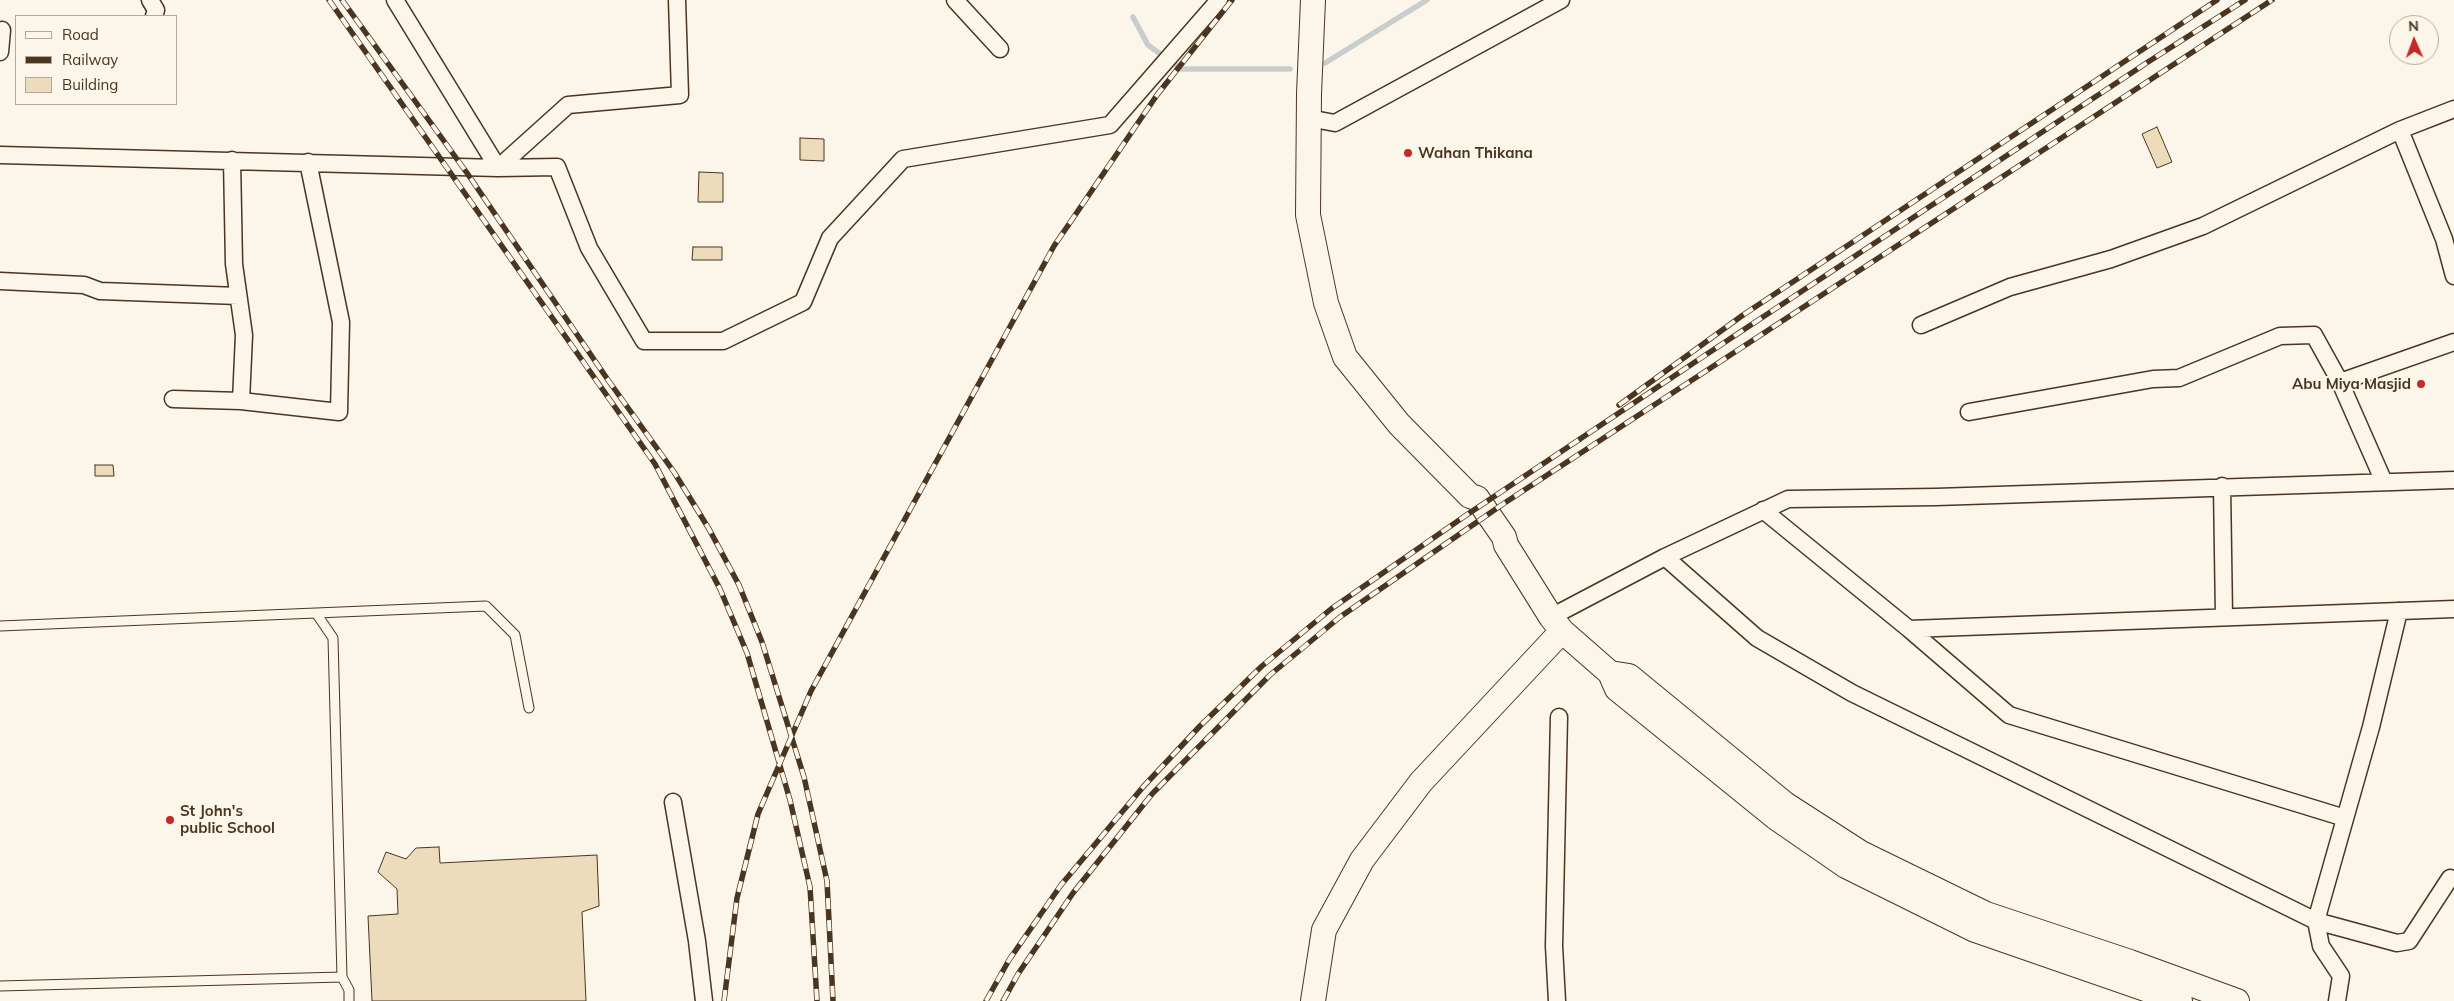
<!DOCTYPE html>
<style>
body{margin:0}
#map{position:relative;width:2454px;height:1001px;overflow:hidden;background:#fbf6e9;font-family:Mulish,sans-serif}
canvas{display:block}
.legend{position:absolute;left:15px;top:15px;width:162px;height:90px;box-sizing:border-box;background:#fbf6e9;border:1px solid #b4a999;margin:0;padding:6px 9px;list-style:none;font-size:15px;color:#4a3520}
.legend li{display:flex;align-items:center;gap:10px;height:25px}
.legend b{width:25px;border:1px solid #b4a999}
.north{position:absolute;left:2389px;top:15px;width:50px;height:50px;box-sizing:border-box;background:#fbf6e9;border:1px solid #b4a999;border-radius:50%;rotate:358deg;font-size:14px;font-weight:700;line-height:20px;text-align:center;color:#4a3520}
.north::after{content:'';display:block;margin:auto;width:18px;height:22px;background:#c62828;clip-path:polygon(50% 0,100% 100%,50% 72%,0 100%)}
</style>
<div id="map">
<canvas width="2454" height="1001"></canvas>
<ul class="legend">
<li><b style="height:6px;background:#fbf6e9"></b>Road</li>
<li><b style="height:6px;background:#4a3520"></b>Railway</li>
<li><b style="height:14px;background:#ecdcbc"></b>Building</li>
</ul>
<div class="north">N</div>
</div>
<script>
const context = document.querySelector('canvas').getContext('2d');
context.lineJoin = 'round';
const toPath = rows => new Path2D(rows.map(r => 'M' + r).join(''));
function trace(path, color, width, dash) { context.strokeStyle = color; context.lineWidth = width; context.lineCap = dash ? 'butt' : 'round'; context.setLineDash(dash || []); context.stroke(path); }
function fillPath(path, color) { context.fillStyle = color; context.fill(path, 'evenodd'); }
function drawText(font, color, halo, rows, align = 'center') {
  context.font = font + ' Mulish,sans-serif'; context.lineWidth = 4; context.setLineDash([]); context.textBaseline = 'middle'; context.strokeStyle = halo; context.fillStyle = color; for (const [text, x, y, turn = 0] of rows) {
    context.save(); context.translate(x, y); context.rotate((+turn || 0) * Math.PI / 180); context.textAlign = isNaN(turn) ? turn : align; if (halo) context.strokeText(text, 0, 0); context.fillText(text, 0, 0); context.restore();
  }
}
const stream = toPath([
 [1133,17,1148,45,1181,69,1290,69],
 [1325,63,1427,0]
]);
const building = toPath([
 [2157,127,2172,162,2157,168,2142,134,2157,127],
 [800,138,824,139,824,161,800,160,800,138],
 [699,172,723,173,723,202,698,202,699,172],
 [693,247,722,247,722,260,692,260,693,247],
 [95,465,113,465,114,476,95,476,95,465],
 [439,847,440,863,597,855,599,906,582,912,586,1001,372,1001,368,916,398,914,397,889,378,872,386,852,406,859,416,848,439,847]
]);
const lane = toPath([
 [316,613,333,638,342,977,349,990,349,1001],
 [0,626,486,606,515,635,529,708],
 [0,986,342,977]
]);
const street = toPath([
 [150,0,156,10,154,16],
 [395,0,498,168],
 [955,0,1000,49],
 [0,52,2,30],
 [1308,118,1335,123,1561,0],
 [2400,130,2444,239,2454,276],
 [0,155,498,168,557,167,589,248,644,341,723,341,803,302,830,238,903,159,1110,125,1219,0],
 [232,160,234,264,244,335,241,401],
 [498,168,568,105,680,95,677,0],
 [0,281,84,285,100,291,238,296],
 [1921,325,2010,287,2111,259,2203,226,2400,130,2454,109],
 [173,399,241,401,339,412,341,322,308,162],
 [1969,412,2153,379,2179,378,2280,336,2314,335,2340,382],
 [2384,482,2340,382,2454,342],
 [2222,486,2224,617],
 [1763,510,1909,629,2454,609],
 [1665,557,1757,638,1852,693,2316,921,2397,943,2409,941,2450,878],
 [1551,617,1665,557,1788,499,1936,497,2454,480],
 [1909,629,2009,715,2345,818],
 [673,802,697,941,704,1001],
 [1557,1001,1554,946,1559,717],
 [2337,1001,2341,976,2321,946,2316,921,2371,727,2399,611]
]);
const secondary = toPath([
 [1313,0,1309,94,1308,215,1326,303,1345,357,1399,424,1470,496,1477,498,1504,537,1506,545,1551,617,1562,631,1610,673,1617,689,1775,817,1846,866,1975,930,2180,1001],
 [1610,673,1629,676,1785,804,1861,853,1986,914,2130,962,2237,1001],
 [1313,1001,1324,930,1362,860,1421,782,1562,631]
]);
const rail = toPath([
 [329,0,655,464,720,589,747,653,790,800,810,887,817,1001],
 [342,0,467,173,608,380,674,472,709,529,739,585,762,642,804,777,827,881,833,1001],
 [1619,405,1743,315,2217,0],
 [724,1001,737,898,758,814,811,691,1054,246,1157,95,1232,0],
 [986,1001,1009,960,1061,885,1143,787,1200,726,1262,666,1331,609,1465,516,1704,356,2148,62,2245,0],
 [1003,1001,1018,974,1073,893,1152,794,1270,675,1340,617,1503,504,2272,0]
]);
const markers = [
 [1408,153,5,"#c62828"],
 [2421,384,5,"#c62828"],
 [170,820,5,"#c62828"]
];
const poiNames = [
 ["Wahan Thikana",1418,153],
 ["Abu Miya Masjid",2411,384,"right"],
 ["St John's",180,811],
 ["public School",180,828]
];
trace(stream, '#c9cecd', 5.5);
fillPath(building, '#ecdcbc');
trace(building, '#4a3520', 1);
trace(lane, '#4a3520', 11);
trace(street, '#4a3520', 19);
trace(secondary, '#4a3520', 26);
trace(lane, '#fbf6e9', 9);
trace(street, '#fbf6e9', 16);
trace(secondary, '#fbf6e9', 24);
trace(rail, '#4a3520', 5.5);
trace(rail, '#fbf6e9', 4, [11]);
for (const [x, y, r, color] of markers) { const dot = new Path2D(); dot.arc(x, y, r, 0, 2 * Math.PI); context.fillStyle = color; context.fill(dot); trace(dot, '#fbf6e9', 2); }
drawText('bold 15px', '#4a3520', '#fbf6e9', poiNames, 'left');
</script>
